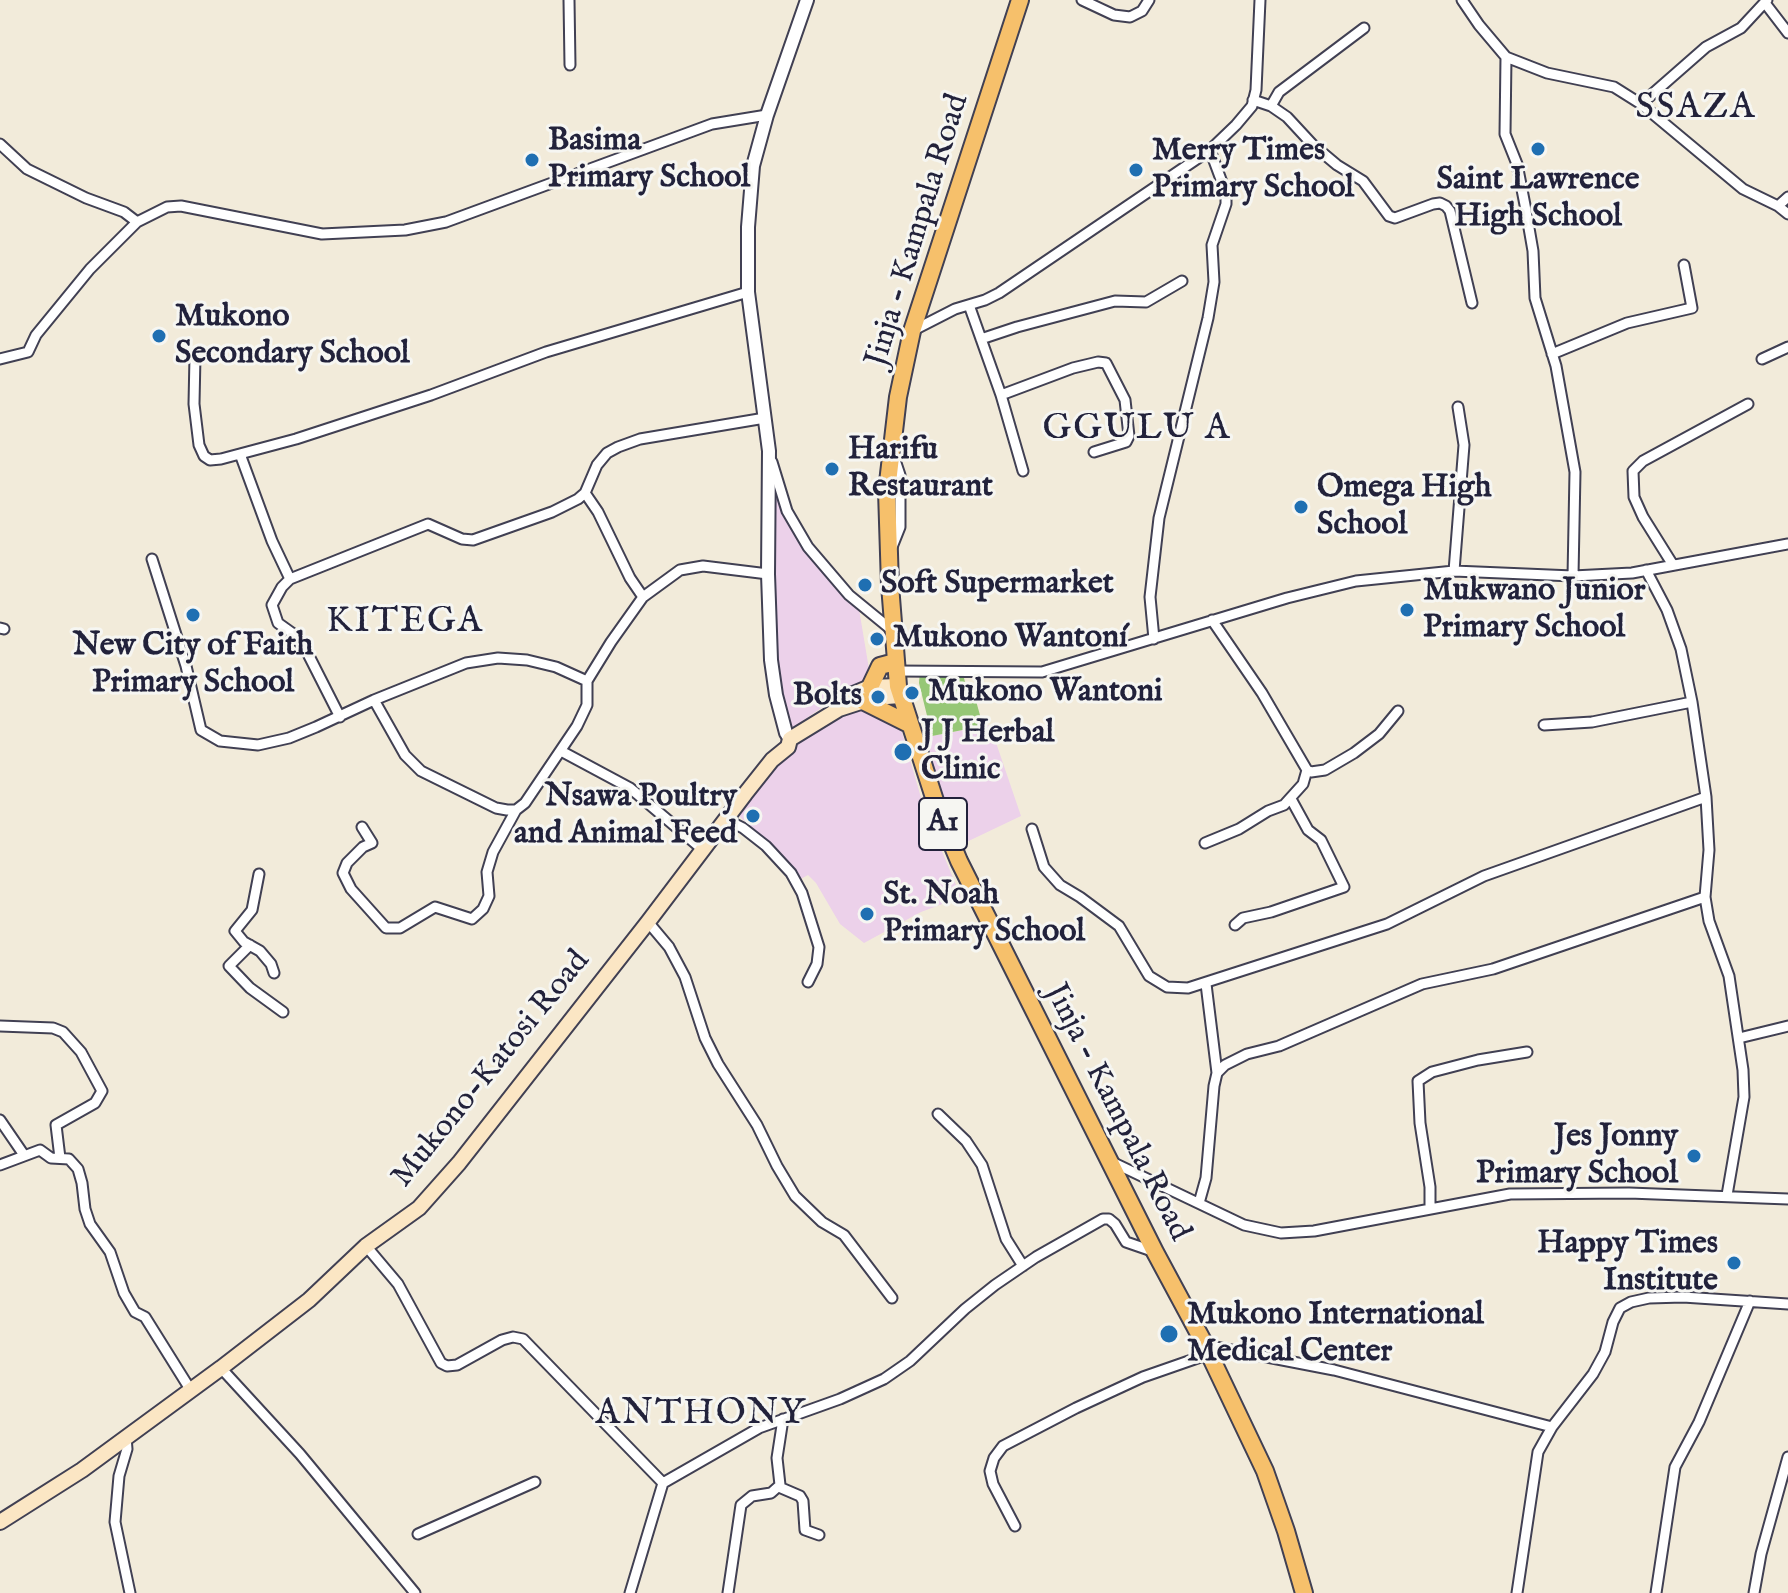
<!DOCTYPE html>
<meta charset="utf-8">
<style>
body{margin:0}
canvas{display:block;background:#f2ebda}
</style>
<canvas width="1788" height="1593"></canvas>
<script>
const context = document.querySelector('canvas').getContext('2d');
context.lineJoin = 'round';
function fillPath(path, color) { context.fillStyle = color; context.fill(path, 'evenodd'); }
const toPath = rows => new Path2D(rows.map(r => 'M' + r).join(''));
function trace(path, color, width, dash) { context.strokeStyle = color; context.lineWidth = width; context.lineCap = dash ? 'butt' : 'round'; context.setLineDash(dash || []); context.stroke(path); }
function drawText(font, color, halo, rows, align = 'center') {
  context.font = font + ' "IM FELL English",serif'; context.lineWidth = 6; context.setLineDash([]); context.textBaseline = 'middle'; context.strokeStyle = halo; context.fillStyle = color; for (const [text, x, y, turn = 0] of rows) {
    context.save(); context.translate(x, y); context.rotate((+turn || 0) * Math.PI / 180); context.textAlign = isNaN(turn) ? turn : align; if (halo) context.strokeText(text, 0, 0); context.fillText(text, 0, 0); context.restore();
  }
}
const built = toPath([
 [770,467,796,530,858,603,871,681,848,690,786,732,771,655],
 [887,699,897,715,924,808,961,897,921,912,864,943,840,924,816,883,808,875,799,880,786,862,731,808,766,767,827,716],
 [929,725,932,736,990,725,1021,816,956,847,918,734,920,729]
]);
const green = toPath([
 [927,665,962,670,967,690,973,690,983,726,932,736,919,683,920,670]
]);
const minor = toPath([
 [569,0,570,65],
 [1082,0,1114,15,1130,17,1142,11,1149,0],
 [1462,0,1479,25,1506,57,1547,73,1614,87,1641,104,1743,189,1778,206,1788,214],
 [1765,3,1788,33],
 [1506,57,1505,134,1517,164,1525,205,1533,251,1535,298,1556,366,1575,472,1573,576],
 [1253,100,1271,106,1287,117,1312,144,1337,165,1363,181,1389,216,1395,218,1433,204,1440,203,1446,206,1450,211,1472,303],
 [1641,104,1706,47,1741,28,1767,0],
 [1271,106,1279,92,1364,28],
 [0,144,27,169,86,198,124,212,137,222],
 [1778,206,1788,197],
 [969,305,1001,395,1073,368,1098,362,1106,363,1125,400,1129,436,1126,442,1094,452],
 [912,331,955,309,985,300,999,293,1210,150,1236,125,1252,106,1256,90,1260,0],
 [981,339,1017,327,1115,301,1146,302,1182,281],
 [1552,354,1627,323,1692,308,1684,265],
 [195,356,194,404,199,445,204,456,210,460,221,459,296,439,431,395,546,352,748,292],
 [0,359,28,352,36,335,90,269,137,222,167,207,181,206,322,234,405,230,446,222,712,124,767,115],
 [1762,359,1788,347],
 [1001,395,1023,471],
 [240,454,272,541,290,579],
 [772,462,787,511,808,547,849,595,893,631],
 [585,493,598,512,630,578,643,597],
 [892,547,900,527,900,475,894,457],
 [152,559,186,666,201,730,220,741,258,745,289,738,316,727,374,700,466,663,498,658,527,660,556,667,587,681,611,642,643,597,680,570,703,566,768,574],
 [1673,565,1643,517,1634,497,1633,471,1643,461,1748,404],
 [1646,570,1667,610,1681,649,1692,702,1706,797,1709,850,1705,897,1709,921,1729,976,1743,1070,1744,1097,1727,1195],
 [1454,571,1464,445,1458,407],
 [1212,620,1262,693,1307,770,1311,772,1325,770,1354,753,1379,734,1398,711],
 [0,628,4,629],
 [1154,639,1150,597,1159,518,1208,318,1214,282,1212,245,1226,204,1226,193,1210,150],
 [896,671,1042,672,1287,598,1356,581,1454,571,1573,576,1632,573,1788,544],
 [374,700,405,755,421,771,496,808,507,810,516,810,525,803,577,726,587,705,587,681],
 [340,717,307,652,292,633,278,623,272,605,282,587,290,579,428,524,462,539,473,540,552,512,578,499,585,493,597,465,607,453,618,447,640,439,765,418],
 [1544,725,1592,722,1692,702],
 [561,751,630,788,702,849],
 [725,819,743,828,766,846,791,873,802,893,819,947,817,964,808,982],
 [362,827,372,843,363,847,347,863,343,873,351,889,386,928,400,928,435,907,472,919,483,909,489,896,487,872,493,852,516,810],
 [1032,829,1044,867,1060,885,1080,897,1119,926,1149,976,1167,987,1188,988,1387,924,1484,876,1706,797],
 [1205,843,1239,829,1268,811,1284,805,1303,784,1307,770],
 [259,874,252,910,235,931,244,942,260,951,271,964,274,973],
 [648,922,669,947,685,977,705,1038,718,1064,757,1125,777,1166,795,1196,822,1222,844,1235,892,1298],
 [1235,925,1243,918,1271,912,1344,887,1321,840,1308,830,1291,799],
 [250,945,229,966,250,988,283,1012],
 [1206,984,1217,1073],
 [0,1026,53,1028,63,1032,81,1052,102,1091,95,1103,56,1125,60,1158],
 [1739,1038,1788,1026],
 [938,1114,966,1141,982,1165,1006,1239,1023,1266],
 [0,1120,24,1155],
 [1112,1162,1244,1225,1281,1233,1314,1231,1510,1194,1629,1193,1788,1199],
 [0,1165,40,1150,51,1158,69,1159,78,1169,82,1183,85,1209,90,1224,110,1252,124,1293,135,1312,145,1317,190,1389],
 [1199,1203,1206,1178,1214,1086,1217,1073,1225,1065,1247,1054,1279,1046,1422,984,1493,969,1705,897],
 [1430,1209,1430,1187,1420,1123,1418,1081,1432,1072,1478,1060,1527,1052],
 [366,1246,398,1284,441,1363,447,1366,457,1365,502,1340,513,1337,523,1339,663,1483],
 [1205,1345,1334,1370,1552,1427],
 [221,1368,300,1454,415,1593],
 [126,1437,127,1449,119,1476,115,1522,130,1593],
 [779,1487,800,1496,803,1501,805,1530,819,1535],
 [1015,1526,993,1484,990,1471,994,1458,1003,1446,1076,1408,1143,1377,1209,1354],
 [418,1534,535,1482],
 [630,1593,663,1483,759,1428,840,1399,884,1379,910,1361,965,1309,995,1285,1036,1257,1103,1219,1109,1219,1115,1224,1126,1242,1155,1252],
 [728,1593,741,1505,752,1496,771,1493,780,1485,777,1458,783,1419],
 [1517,1593,1538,1452,1552,1427,1593,1374,1605,1352,1613,1322,1620,1308,1631,1302,1649,1298,1683,1297,1788,1304],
 [1656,1593,1675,1467,1699,1422,1750,1301],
 [1754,1593,1761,1554,1788,1457]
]);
const tertiary = toPath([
 [790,739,786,733,776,695,771,660,768,574,769,451,748,292,748,227,753,166,767,115,807,0]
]);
const secondary = toPath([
 [839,700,870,687,898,686],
 [0,1522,82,1470,221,1368,309,1300,366,1246,419,1208,459,1163,648,922,745,794,772,760,788,747,790,739,839,709,873,698,900,696]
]);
const trunk = toPath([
 [1020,0,912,331,898,397,887,491,890,585,898,686,939,813,959,861,1155,1252,1205,1345,1265,1471,1286,1531,1304,1593],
 [870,687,880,666,895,662],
 [863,701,909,724]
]);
const markers = [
 [1538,149,8,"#1f6fb2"],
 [532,160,8,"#1f6fb2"],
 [1136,170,8,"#1f6fb2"],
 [159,336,8,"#1f6fb2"],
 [832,469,8,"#1f6fb2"],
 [1301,507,8,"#1f6fb2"],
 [865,585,8,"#1f6fb2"],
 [1407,610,8,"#1f6fb2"],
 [193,615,8,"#1f6fb2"],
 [877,639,8,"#1f6fb2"],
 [912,693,8,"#1f6fb2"],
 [878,697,8,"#1f6fb2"],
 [903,752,10,"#1f6fb2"],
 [753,816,8,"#1f6fb2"],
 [867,914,8,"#1f6fb2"],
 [1694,1156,8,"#1f6fb2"],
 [1734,1263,8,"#1f6fb2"],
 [1169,1334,10,"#1f6fb2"]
];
const shields = [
 [943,824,48]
];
const shieldNames = [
 ["A1",943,824]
];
const poiNames = [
 ["Basima",548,142],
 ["Primary School",548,179],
 ["Merry Times",1152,152],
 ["Primary School",1152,189],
 ["Saint Lawrence",1538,181,"center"],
 ["High School",1538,218,"center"],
 ["Mukono",175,318],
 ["Secondary School",175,355],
 ["Harifu",848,451],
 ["Restaurant",848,488],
 ["Omega High",1317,489],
 ["School",1317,526],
 ["Soft Supermarket",881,585],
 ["Mukwano Junior",1423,592],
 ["Primary School",1423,629],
 ["Mukono Wantoní",893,639],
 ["New City of Faith",193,647,"center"],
 ["Primary School",193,684,"center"],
 ["Mukono Wantoni",928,693],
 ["Bolts",862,697,"right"],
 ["J J Herbal",921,734],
 ["Clinic",921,771],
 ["Nsawa Poultry",737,798,"right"],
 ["and Animal Feed",737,835,"right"],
 ["St. Noah",883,896],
 ["Primary School",883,933],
 ["Jes Jonny",1678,1138,"right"],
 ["Primary School",1678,1175,"right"],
 ["Happy Times",1718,1245,"right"],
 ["Institute",1718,1282,"right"],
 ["Mukono International",1187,1316],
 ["Medical Center",1187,1353]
];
const streetNames = [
 ["Jinja - Kampala Road",919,231,-73],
 ["Mukono-Katosi Road",492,1070,-51],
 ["Jinja - Kampala Road",1116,1113,63]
];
const quarterNames = [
 ["SSAZA",1696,110],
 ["GGULU A",1137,431],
 ["KITEGA",405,624],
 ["ANTHONY",701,1416]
];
fillPath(built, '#ecd1ea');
fillPath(green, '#96c776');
trace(minor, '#414053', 13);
trace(tertiary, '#414053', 16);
trace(secondary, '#414053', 18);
trace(trunk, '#414053', 20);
trace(minor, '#fff', 9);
trace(tertiary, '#fff', 12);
trace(secondary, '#fbe6c4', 14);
trace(trunk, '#f6c06b', 16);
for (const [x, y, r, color] of markers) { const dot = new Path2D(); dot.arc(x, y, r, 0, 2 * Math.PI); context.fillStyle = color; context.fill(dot); trace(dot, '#f6f6f2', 3); }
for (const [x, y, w] of shields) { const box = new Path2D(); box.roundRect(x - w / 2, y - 26, w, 52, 6); context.fillStyle = '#f6f6f2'; context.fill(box); trace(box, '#22223b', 2); }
drawText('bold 30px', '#22223b', null, shieldNames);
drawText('bold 32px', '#22223b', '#f6f6f2', poiNames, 'left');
drawText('32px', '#22223b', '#f6f6f2', streetNames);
context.letterSpacing = '2px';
drawText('36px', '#22223b', '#f6f6f2', quarterNames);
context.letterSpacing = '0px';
</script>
